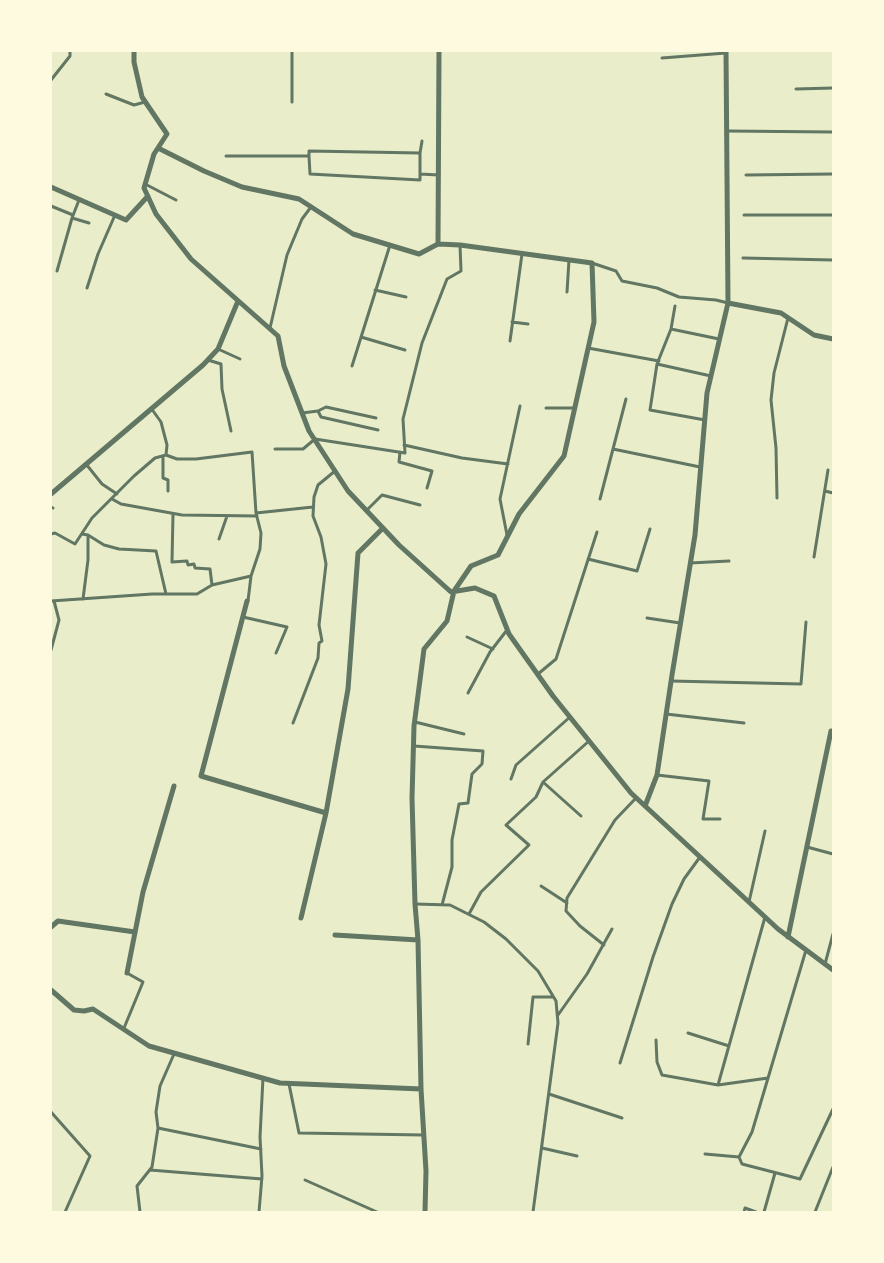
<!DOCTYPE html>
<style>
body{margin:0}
#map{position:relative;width:884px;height:1263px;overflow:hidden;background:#e9edc9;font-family:"Playfair Display",serif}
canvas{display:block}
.frame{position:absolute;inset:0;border:52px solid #fefae0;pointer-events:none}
</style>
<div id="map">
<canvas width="884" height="1263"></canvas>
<div class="frame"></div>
</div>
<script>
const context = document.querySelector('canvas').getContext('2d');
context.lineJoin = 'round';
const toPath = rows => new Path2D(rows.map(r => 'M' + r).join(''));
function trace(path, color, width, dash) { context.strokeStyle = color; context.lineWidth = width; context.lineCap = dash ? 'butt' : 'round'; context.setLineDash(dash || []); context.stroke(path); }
const service = toPath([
 [662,58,726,53],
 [51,80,70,56,70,51],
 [796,89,833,88],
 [106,94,134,105,145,102],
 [292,102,292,51],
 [727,131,833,132],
 [420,153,422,141],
 [226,156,309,156,310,174,420,180,420,174,439,175],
 [309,156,309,151,420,153,420,174],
 [746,175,833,174],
 [145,184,176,200],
 [51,206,73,215],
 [744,215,833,215],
 [72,218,89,223],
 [743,258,833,260],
 [592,263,616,271,622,281,657,288,679,297,716,300,728,303],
 [57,271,72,218,79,200],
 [87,288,98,254,115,215],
 [375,290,406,297],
 [567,292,569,260],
 [675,306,671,329,657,364,650,410,705,420],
 [512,322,528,324],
 [270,328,287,255,302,219,311,207],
 [671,329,719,339],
 [361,337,405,350],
 [510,341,522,254],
 [588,348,659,361],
 [218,349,240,359],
 [208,360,221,364,222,389,231,431],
 [657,364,711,376],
 [352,366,390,245],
 [151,408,161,422,167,445,166,455],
 [546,408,575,408],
 [318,411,326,407,376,418],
 [302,413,318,411,321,417,378,430],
 [404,445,462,458,508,464],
 [275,449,303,449,315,439,405,453,403,419,422,343,447,279,461,271,460,245],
 [613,449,700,467],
 [400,452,399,462,432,471,427,488],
 [163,456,163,478,168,480,168,491],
 [86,464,102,484,117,494],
 [825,491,833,493],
 [777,498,776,448,771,400,774,373,788,318],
 [112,499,121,504,182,515,257,516],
 [600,499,626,399],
 [51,507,53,508],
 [366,511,382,495,420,505],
 [256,513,313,507],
 [173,514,172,562,187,561,188,565,194,564,195,568,210,569,212,585],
 [51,534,55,533,75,544,92,518,134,476,155,458,166,455,177,459,196,459,252,452,256,513,261,533,260,549,251,576,248,601],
 [82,534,88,535,104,545,119,549,156,551,166,594],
 [507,535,500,499,520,406],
 [219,539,227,516],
 [814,557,828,470],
 [588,559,637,571,650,529],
 [690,563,729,561],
 [83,599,88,560,88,535],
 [51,601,152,594,197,594,212,585,251,576],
 [243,617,287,627,276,653],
 [647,618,680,623],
 [467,637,493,649],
 [51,650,59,620,54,601],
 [538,674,556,659,597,532],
 [671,681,801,684,806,622],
 [468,693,490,652,507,630],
 [666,714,744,723],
 [415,722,464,734],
 [293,723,318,658,319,643,322,641,319,625,326,564,321,537,313,516,314,497,318,485,335,471],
 [414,746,483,751,482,764,472,774,468,803,459,804,452,840,452,867,442,905],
 [657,775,709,781,703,819,720,819],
 [511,779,516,765,570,717],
 [543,782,581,816],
 [807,847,833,854],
 [541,886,567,903],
 [749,902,765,831],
 [415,904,450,905,484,922,506,939,538,971,556,1001,558,1023,533,1212],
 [469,914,481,892,529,845,506,825,536,797,543,782,589,741],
 [604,945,580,926,566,911,567,898,615,820,636,798],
 [825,964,833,934],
 [558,1015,587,974,612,929],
 [124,1028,143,982,127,973],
 [688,1033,729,1046],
 [656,1040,657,1062,662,1075,718,1085,768,1078],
 [528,1044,533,997,553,997],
 [620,1063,653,957,672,904,684,879,700,857],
 [289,1084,299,1133,424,1135],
 [718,1085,765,917],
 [549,1094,622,1118],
 [51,1112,90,1156,65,1212],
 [158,1128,261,1149],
 [542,1148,577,1156],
 [705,1154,739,1157],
 [739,1157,752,1132,806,950],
 [739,1157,742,1164,800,1179,833,1109],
 [150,1170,262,1179],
 [305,1180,377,1212],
 [140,1212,137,1186,152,1167,158,1128,156,1112,160,1086,174,1054],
 [259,1212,262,1176,260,1137,263,1078],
 [744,1212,745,1208,756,1212],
 [764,1212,775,1173],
 [815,1212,833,1167]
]);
const minor = toPath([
 [134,51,134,62,142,97,167,134,154,154,144,188,156,214,191,259,278,336,284,366,309,431,348,491,399,545,451,592,475,588,494,596,509,634,553,696,631,793,778,929,833,970],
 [158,148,204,171,242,187,299,199,353,234,419,254,438,244,460,245,592,263,594,322,564,456,519,514,498,555,471,566,454,591,447,621,424,649,414,726,412,798,415,904,418,940,421,1089,426,1171,425,1212],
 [51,187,126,220,148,196],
 [438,244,439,51],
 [728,303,781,313,814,335,833,339],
 [51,494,203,365,218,349,238,301],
 [247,601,201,776,326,813],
 [645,806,657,775,672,675,695,535,707,393,728,303,726,51],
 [301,918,326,813,348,689,358,553,383,528],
 [51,927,58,921,135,932],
 [335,935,418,940],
 [788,937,831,731],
 [127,973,143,892,174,786],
 [51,990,74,1010,84,1011,93,1009,149,1046,280,1083,421,1089]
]);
trace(service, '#617663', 3);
trace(minor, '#617663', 5);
</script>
